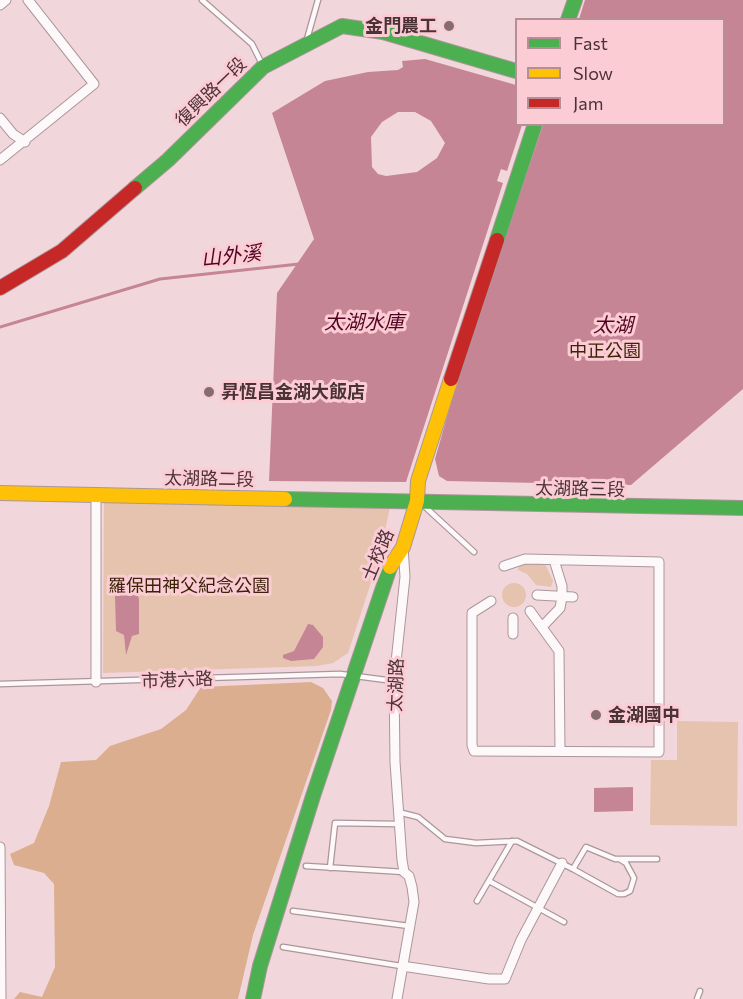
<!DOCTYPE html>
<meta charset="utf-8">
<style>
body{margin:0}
#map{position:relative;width:743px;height:999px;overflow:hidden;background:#f1d7dc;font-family:Commissioner,sans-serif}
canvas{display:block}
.legend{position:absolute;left:515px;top:18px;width:210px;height:108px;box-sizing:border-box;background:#fcccd5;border:2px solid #b58e96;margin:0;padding:8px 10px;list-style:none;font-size:18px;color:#4a3237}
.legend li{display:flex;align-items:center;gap:12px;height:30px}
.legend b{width:30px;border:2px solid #b58e96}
</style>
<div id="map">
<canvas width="743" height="999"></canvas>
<ul class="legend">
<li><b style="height:8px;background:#4caf50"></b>Fast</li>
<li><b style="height:8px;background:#ffc107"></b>Slow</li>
<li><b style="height:8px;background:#c62828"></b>Jam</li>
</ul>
</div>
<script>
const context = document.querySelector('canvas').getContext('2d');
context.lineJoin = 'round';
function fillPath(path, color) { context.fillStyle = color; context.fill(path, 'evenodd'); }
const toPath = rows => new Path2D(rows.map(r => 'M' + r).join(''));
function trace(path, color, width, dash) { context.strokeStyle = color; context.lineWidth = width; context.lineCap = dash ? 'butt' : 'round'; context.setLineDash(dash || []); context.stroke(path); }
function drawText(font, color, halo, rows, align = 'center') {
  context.font = font + ' Commissioner,"Noto Sans TC",sans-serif'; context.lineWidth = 6; context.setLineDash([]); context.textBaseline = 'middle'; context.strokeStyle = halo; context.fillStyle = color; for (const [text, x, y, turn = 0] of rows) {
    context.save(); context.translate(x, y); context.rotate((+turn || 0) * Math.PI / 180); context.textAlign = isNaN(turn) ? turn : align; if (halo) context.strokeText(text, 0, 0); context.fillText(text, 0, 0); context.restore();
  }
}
const green = toPath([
 [104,499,390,507,380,555,348,653,333,663,317,666,103,673],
 [520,563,545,564,553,581,551,587,536,585,527,574,518,570],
 '502 595a12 12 0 1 1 24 0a12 12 0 1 1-24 0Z',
 [677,721,738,722,737,826,650,825,651,760,677,760]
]);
const forest = toPath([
 [311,682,323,688,332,701,331,710,253,935,238,999,14,999,20,992,42,997,55,967,54,884,44,873,14,865,10,854,34,843,49,806,61,762,96,760,110,746,161,729,186,710,201,687]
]);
const water = toPath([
 [585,0,743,0,743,389,631,485,447,481,439,476,435,459,462,364,543,125,724,124,724,20,579,19],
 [425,59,516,85,516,124,522,125,507,171,501,169,497,181,503,183,406,482,269,481,277,293,314,239,272,113,325,81,368,72,398,70,403,67,402,61],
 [398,112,415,112,431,121,445,143,437,158,417,172,386,176,378,174,372,167,371,137,382,122],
 [117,595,138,595,139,600,139,634,132,636,126,655,124,635,116,631,115,596],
 [308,624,313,625,323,637,323,647,314,659,291,661,283,658,283,655,294,651],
 [633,787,633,811,594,812,594,788]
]);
const stream = toPath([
 [0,327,160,279,299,264]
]);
const lane = toPath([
 [202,0,252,44,262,64],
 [307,39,318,0],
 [422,504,474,552],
 [0,684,340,674,394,681],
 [398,812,418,817,445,839,476,843,517,841,573,869,586,847,615,859,657,859],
 [306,866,404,872],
 [330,868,335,823,398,824],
 [573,869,618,894,624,894,630,891,634,878,626,863,621,860],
 [489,881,564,922],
 [477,901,512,841],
 [293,911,409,926],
 [283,947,401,966],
 [697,999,700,991]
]);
const street = toPath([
 [0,5,6,0],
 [0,118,13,134,25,142],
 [0,160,94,84,28,0],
 [537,595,573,597],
 [491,601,472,613,472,745,474,751,659,752,659,562,525,559,504,566],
 [530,611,559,651,560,751],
 [542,627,560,608,562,597,562,586,554,560],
 [513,634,513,618],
 [96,682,96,495],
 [0,847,1,999],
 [402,966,489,979,505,979,521,940,562,863],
 [397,999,414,902,412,887,409,876,404,872,402,860,395,762,394,681,405,577,403,547]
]);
const fast = toPath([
 [568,20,575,0],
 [135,188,168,160,263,67,342,26,383,32,516,71],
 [497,240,535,124],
 [285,499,743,508],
 [253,999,260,966,313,796,390,567]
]);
const slow = toPath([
 [0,493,285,499],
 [390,567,403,547,417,501,418,481,451,379]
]);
const jam = toPath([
 [0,288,62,251,135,188],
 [451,379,497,240]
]);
const markers = [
 [449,26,6,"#846c71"],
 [209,392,6,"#846c71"],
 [596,715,6,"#846c71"]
];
const poiNames = [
 ["金門農工",437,26,"right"],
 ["昇恆昌金湖大飯店",221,392],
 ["金湖國中",608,715]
];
const streetNames = [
 ["復興路一段",211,92,-44],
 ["太湖路二段",209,479,1],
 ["太湖路三段",580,489,1],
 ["士校路",378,555,-67],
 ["市港六路",177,680,-2],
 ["太湖路",396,685,-88]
];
const parkNames = [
 ["中正公園",605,351],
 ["羅保田神父紀念公園",189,586]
];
const waterNames = [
 ["山外溪",231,256,-6],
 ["太湖水庫",364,322],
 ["太湖",613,325]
];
fillPath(green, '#e6c3ae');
fillPath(forest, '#daae8e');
fillPath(water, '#c58594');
trace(stream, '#c58594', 3);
trace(lane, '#ab969a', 7);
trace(street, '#ab969a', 11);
trace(fast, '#ab969a', 16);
trace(slow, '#ab969a', 16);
trace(jam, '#ab969a', 16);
trace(lane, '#fdf9fa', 4.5);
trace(street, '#fdf9fa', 9);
trace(fast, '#4caf50', 14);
trace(slow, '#ffc107', 14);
trace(jam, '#c62828', 14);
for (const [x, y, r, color] of markers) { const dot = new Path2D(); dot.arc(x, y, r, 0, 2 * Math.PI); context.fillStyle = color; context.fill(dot); trace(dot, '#fcccd5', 2); }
drawText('bold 18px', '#4a3237', '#fcccd5', poiNames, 'left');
drawText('18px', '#4a3237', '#fcccd5', streetNames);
drawText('18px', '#3c2308', '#fcccd5', parkNames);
drawText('italic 20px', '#520423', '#fcccd5', waterNames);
</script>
